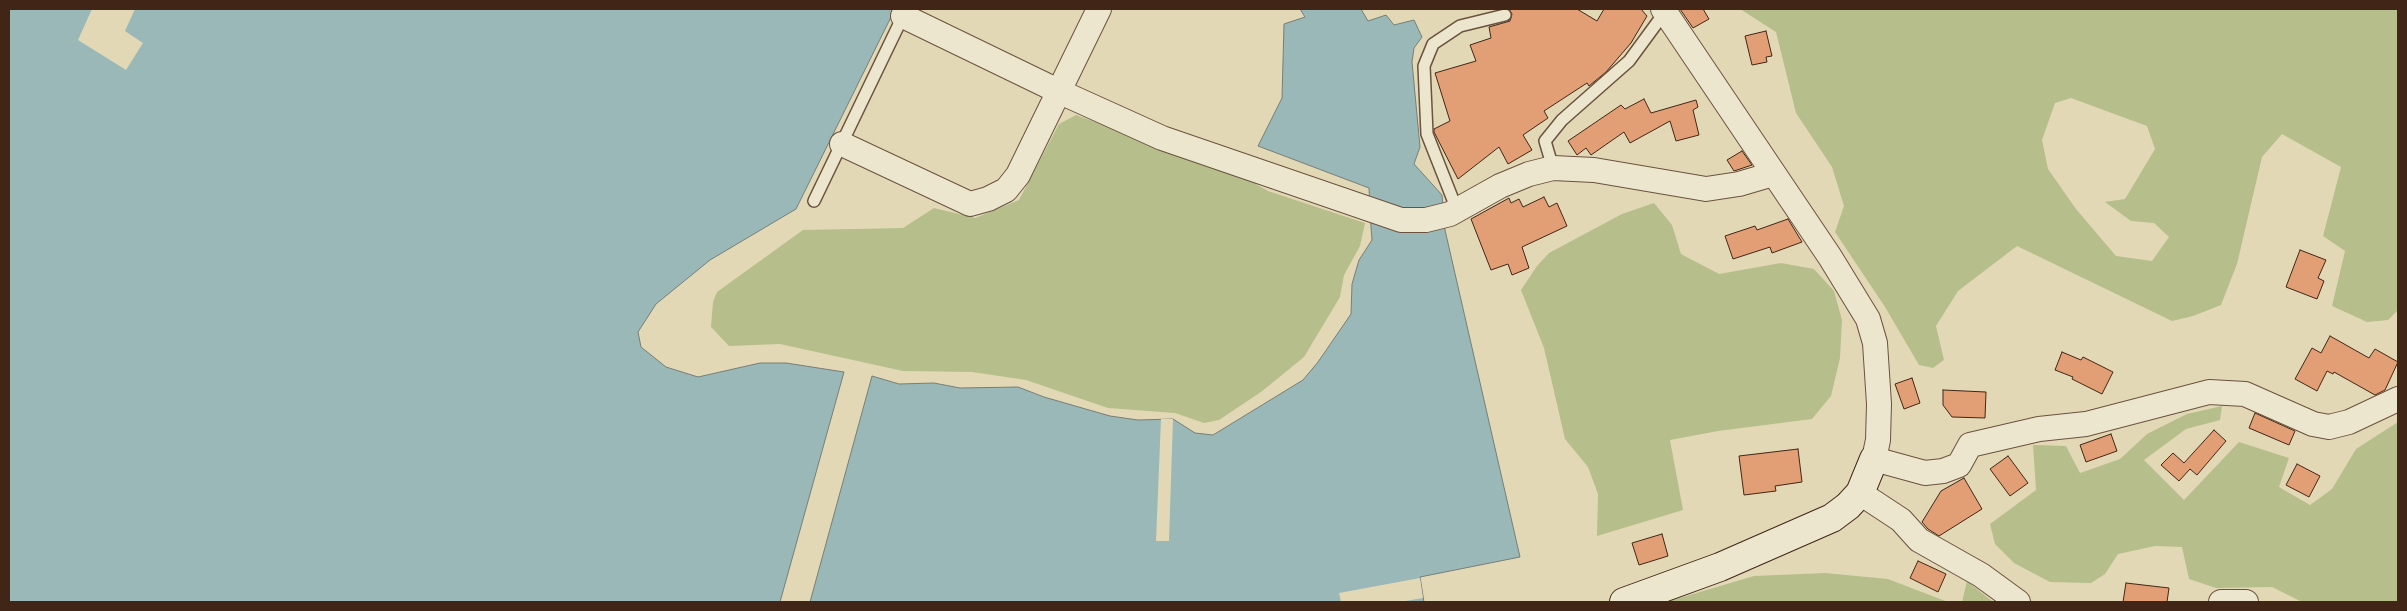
<!DOCTYPE html>
<style>
body{margin:0}
#map{position:relative;width:2407px;height:611px;overflow:hidden;background:#e3d8b5;font-family:Alegreya,serif}
canvas{display:block}
.frame{position:absolute;inset:0;border:10px solid #412617;pointer-events:none}
</style>
<div id="map">
<canvas width="2407" height="611"></canvas>
<div class="frame"></div>
</div>
<script>
const context = document.querySelector('canvas').getContext('2d');
context.lineJoin = 'round';
function fillPath(path, color) { context.fillStyle = color; context.fill(path, 'evenodd'); }
const toPath = rows => new Path2D(rows.map(r => 'M' + r).join(''));
function trace(path, color, width, dash) { context.strokeStyle = color; context.lineWidth = width; context.lineCap = dash ? 'butt' : 'round'; context.setLineDash(dash || []); context.stroke(path); }
const green = toPath([
 [1740,9,2398,9,2398,310,2388,320,2367,322,2332,306,2345,251,2323,236,2341,167,2282,134,2262,157,2237,264,2221,305,2193,316,2172,321,2017,246,1958,291,1936,326,1944,360,1933,368,1919,365,1885,307,1835,232,1844,206,1832,167,1796,113,1776,32],
 [2071,98,2147,126,2155,149,2125,199,2105,202,2131,221,2154,223,2169,237,2152,261,2116,256,2076,209,2048,169,2042,140,2055,103],
 [1076,115,1237,173,1268,191,1365,223,1360,246,1344,275,1340,297,1304,357,1261,392,1219,420,1204,423,1175,413,1108,408,1026,380,972,372,903,371,780,344,729,346,711,327,713,302,717,292,803,230,903,228,934,208,975,218,1019,200,1059,124],
 [1654,203,1672,225,1681,254,1719,274,1781,263,1814,269,1834,291,1842,320,1840,358,1831,396,1812,419,1718,431,1670,440,1683,510,1597,536,1598,494,1588,467,1565,439,1544,348,1521,290,1537,266,1549,253,1622,214],
 [2222,406,2220,420,2186,429,2144,460,2184,500,2239,442,2289,458,2279,487,2310,505,2332,489,2356,449,2398,422,2398,602,2302,602,2272,587,2216,588,2189,579,2182,547,2155,546,2118,554,2105,574,2091,583,2050,582,2014,563,1995,544,1990,524,2036,490,2033,445,2066,446,2080,473,2120,459,2147,434,2187,414],
 [1825,573,1888,579,1948,602,1666,602,1754,576],
 [1967,581,1993,602,1962,602]
]);
const water = toPath([
 [9,9,895,9,796,209,710,260,656,304,638,332,641,347,666,367,698,377,760,363,786,363,844,372,780,602,9,602,9,9],
 [1300,9,1361,9,1368,21,1386,15,1394,25,1414,20,1422,37,1414,48,1412,62,1420,147,1414,164,1442,195,1445,230,1520,557,1420,577,1424,602,810,602,872,376,899,384,934,383,960,388,1018,387,1044,397,1110,416,1138,420,1173,419,1195,433,1213,435,1303,380,1318,362,1351,314,1352,284,1359,260,1372,240,1371,227,1369,188,1258,146,1282,98,1284,24,1305,17,1300,9]
]);
const pier = toPath([
 [92,9,135,9,125,31,143,43,126,70,78,40],
 [1161,419,1173,419,1169,541,1156,541],
 [1420,578,1423,598,1400,602,1341,602,1339,593]
]);
const building = toPath([
 [1509,9,1577,9,1597,21,1604,9,1641,9,1647,16,1631,43,1606,72,1589,86,1587,83,1544,111,1548,118,1523,135,1532,150,1508,164,1499,147,1458,179,1434,132,1434,129,1450,121,1435,73,1476,61,1470,45,1491,38,1489,27,1510,21,1512,14,1509,9],
 [1680,9,1703,9,1709,19,1693,28,1680,9],
 [1766,31,1772,56,1766,57,1767,62,1752,65,1745,36,1766,31],
 [1644,99,1651,113,1696,100,1698,107,1693,110,1699,135,1676,141,1670,121,1630,143,1624,132,1591,155,1586,148,1577,155,1568,141,1621,105,1625,109,1644,99],
 [1742,151,1752,165,1734,171,1727,160,1742,151],
 [1544,197,1549,207,1557,203,1567,226,1522,247,1529,268,1512,275,1508,264,1491,270,1471,219,1509,198,1511,203,1519,199,1523,207,1544,197],
 [1788,219,1802,242,1772,253,1770,247,1733,259,1725,236,1755,226,1757,230,1788,219],
 [2300,250,2326,260,2318,278,2324,281,2317,299,2286,287,2300,250],
 [2330,336,2369,358,2375,349,2398,362,2385,390,2375,395,2334,372,2333,374,2327,371,2317,391,2295,379,2312,348,2321,353,2330,336],
 [2062,352,2081,360,2083,357,2113,372,2102,394,2072,379,2073,377,2055,370,2062,352],
 [1912,378,1920,403,1904,409,1895,384,1912,378],
 [1943,390,1986,392,1985,418,1952,417,1943,405,1943,390],
 [2255,413,2295,431,2289,445,2249,428,2255,413],
 [2214,430,2226,441,2197,475,2190,469,2179,481,2161,465,2173,453,2184,463,2214,430],
 [2111,434,2117,451,2086,462,2080,445,2111,434],
 [1798,449,1802,482,1775,486,1776,491,1744,495,1739,456,1798,449],
 [2008,456,2028,483,2010,496,1990,469,2008,456],
 [2297,464,2320,476,2309,497,2286,485,2297,464],
 [1964,478,1982,509,1939,536,1928,529,1922,522,1941,491,1964,478],
 [1662,534,1668,556,1639,565,1632,543,1662,534],
 [1918,561,1946,574,1938,592,1910,578,1918,561],
 [2126,583,2169,588,2167,602,2123,602,2126,583]
]);
const lane = toPath([
 [1553,168,1545,141,1562,120,1629,61,1665,12],
 [814,201,904,14],
 [1457,210,1427,134,1424,66,1433,44,1460,26,1505,15]
]);
const street = toPath([
 [1663,9,1830,257,1868,319,1875,343,1879,404,1878,440,1874,459,1925,473,1943,471,1959,465,1970,445,2039,429,2086,424,2209,392,2245,394,2313,424,2329,427,2349,422,2398,399],
 [903,16,1058,91,1162,138,1401,220,1426,220,1450,214,1500,186,1529,174,1553,168,1594,170,1706,189,1739,184,1773,174],
 [842,144,970,204,988,199,1006,190,1018,175,1099,9],
 [1860,493,1901,520,1919,540,1981,575,2018,602],
 [2221,602,2246,602]
]);
const secondary = toPath([
 [1624,602,1720,567,1832,518,1848,506,1860,493,1874,459]
]);
fillPath(green, '#b6be8b');
fillPath(water, '#99b8b7');
trace(water, '#767e77', 1);
fillPath(pier, '#e3d8b5');
fillPath(building, '#e29e75');
trace(building, '#412617', 1);
trace(lane, '#6a523e', 14);
trace(street, '#6a523e', 26);
trace(secondary, '#412617', 30);
trace(lane, '#ede6cf', 11);
trace(street, '#ede6cf', 24);
trace(secondary, '#ede6cf', 28);
</script>
